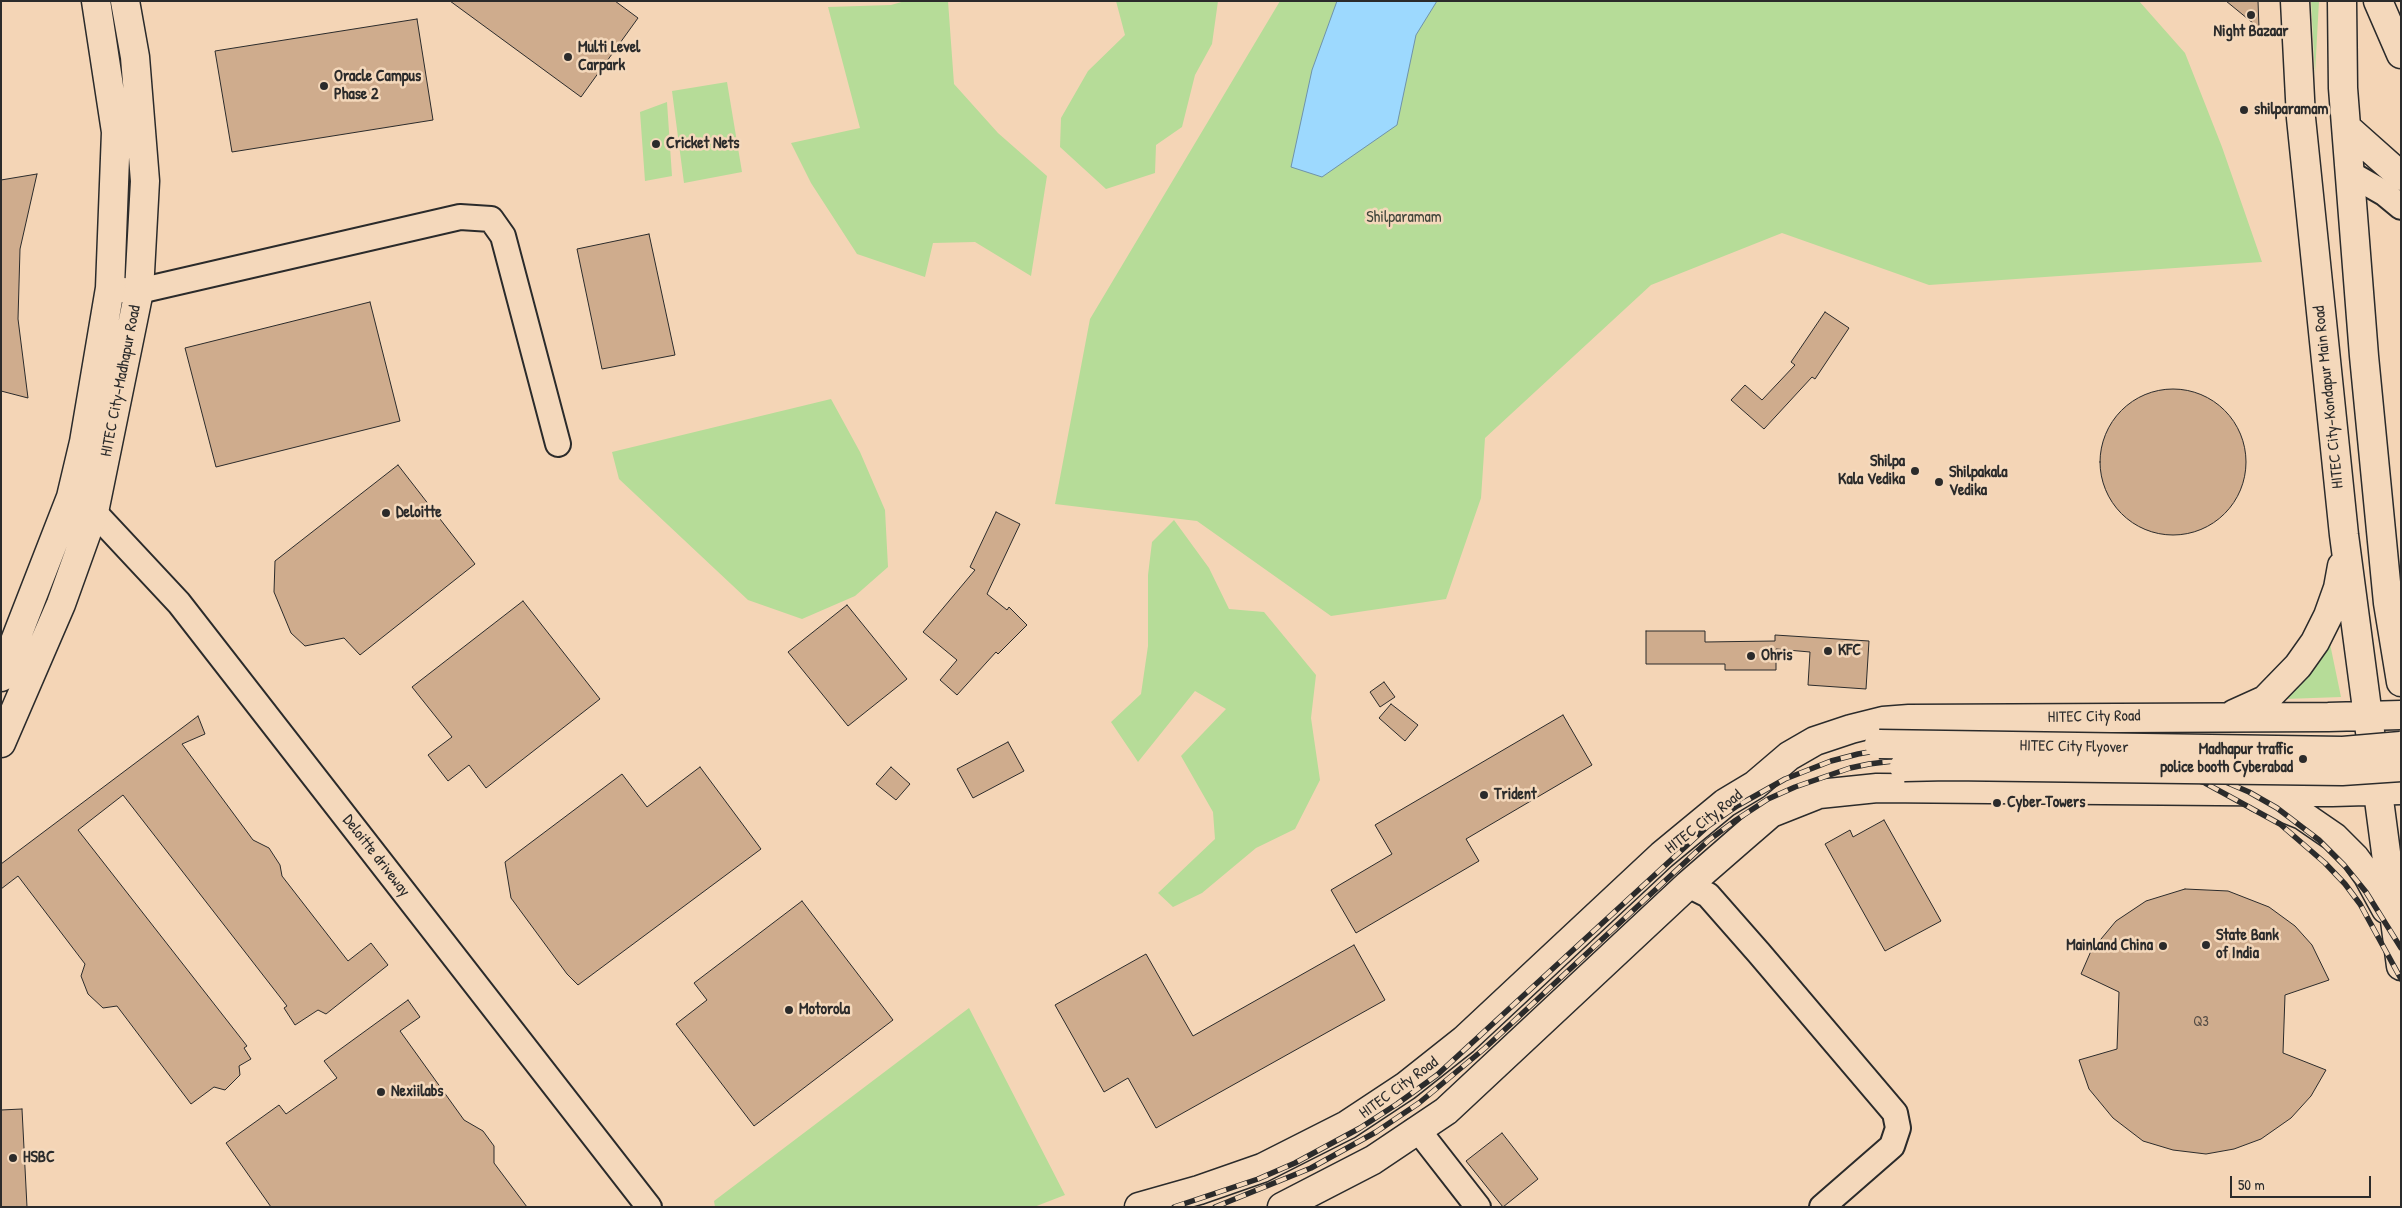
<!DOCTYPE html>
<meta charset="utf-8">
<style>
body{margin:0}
#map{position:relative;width:2402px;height:1208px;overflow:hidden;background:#f4d5b6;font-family:"Patrick Hand",sans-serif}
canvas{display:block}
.frame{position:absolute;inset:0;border:2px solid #2b2b2b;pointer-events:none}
.scale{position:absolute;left:2230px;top:1176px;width:141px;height:22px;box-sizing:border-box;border:2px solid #2b2b2b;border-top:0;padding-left:6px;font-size:15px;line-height:18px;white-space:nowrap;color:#2b2b2b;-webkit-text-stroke:4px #f4d8bb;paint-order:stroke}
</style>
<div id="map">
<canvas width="2402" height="1208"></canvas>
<div class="frame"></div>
<div class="scale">50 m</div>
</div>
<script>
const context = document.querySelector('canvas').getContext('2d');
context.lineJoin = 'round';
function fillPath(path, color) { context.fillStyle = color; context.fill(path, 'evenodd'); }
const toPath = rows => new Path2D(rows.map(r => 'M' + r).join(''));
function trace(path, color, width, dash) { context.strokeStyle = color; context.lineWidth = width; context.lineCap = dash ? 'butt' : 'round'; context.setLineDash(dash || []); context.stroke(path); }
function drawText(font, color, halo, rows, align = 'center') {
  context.font = font + ' "Patrick Hand",sans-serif'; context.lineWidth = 5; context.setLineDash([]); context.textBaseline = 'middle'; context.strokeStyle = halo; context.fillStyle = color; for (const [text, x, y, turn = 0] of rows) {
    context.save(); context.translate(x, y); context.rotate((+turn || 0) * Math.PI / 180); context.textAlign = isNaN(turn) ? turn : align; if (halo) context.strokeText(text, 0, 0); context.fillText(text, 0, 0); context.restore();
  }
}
const green = toPath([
 [905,1,948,1,954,84,998,133,1047,176,1031,276,975,242,933,243,925,277,857,254,811,183,791,143,860,128,828,7,891,5],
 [1116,1,1218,1,1212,44,1195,75,1182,127,1156,145,1155,173,1106,189,1060,147,1061,118,1088,71,1125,35],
 [1280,1,2139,1,2185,53,2222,147,2262,262,1929,285,1782,233,1651,285,1485,438,1481,498,1446,599,1331,616,1197,521,1055,504,1090,319],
 [2311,1,2319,1,2315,74],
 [727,82,742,172,684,183,672,91],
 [667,102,672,176,645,181,640,112],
 [831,399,860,452,885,510,888,567,855,596,802,619,748,600,619,479,612,452],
 [1174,520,1209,568,1229,609,1264,612,1316,675,1311,718,1320,780,1295,829,1256,848,1202,893,1173,907,1158,893,1215,839,1213,812,1181,756,1226,709,1195,691,1138,762,1111,722,1141,694,1148,646,1148,575,1152,542],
 [2329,639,2341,697,2285,699],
 [969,1008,1065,1195,1034,1207,715,1207,714,1201]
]);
const water = toPath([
 [1337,1,1437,1,1416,35,1397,125,1322,177,1291,167,1312,70,1337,1]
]);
const building = toPath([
 [450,1,615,1,638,18,581,97,450,1],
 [2226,1,2258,1,2259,28,2226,1],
 [417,19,433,120,232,152,215,51,417,19],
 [37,174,20,249,18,319,28,398,1,391,1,180,37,174],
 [649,234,675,355,602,369,577,249,649,234],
 [370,302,400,421,216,467,185,348,370,302],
 [1825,312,1849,328,1815,379,1812,377,1764,429,1731,400,1745,385,1762,400,1795,365,1791,362,1825,312],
 '2100 462a73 73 0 1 1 146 0a73 73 0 1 1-146 0Z',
 [398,465,475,564,360,655,344,638,305,646,291,633,274,592,275,561,398,465],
 [996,512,1020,524,987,594,1007,610,1009,607,1027,625,998,654,996,652,957,695,940,680,957,660,923,632,975,570,970,567,996,512],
 [523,601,600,699,486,788,469,765,448,781,428,755,452,737,412,687,523,601],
 [847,605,907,679,848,726,788,652,847,605],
 [1646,631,1705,631,1705,642,1775,641,1775,635,1869,641,1866,689,1808,685,1810,652,1776,649,1776,670,1725,670,1725,664,1646,664,1646,631],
 [1384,682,1395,697,1380,707,1370,692,1384,682],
 [1391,704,1418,725,1405,741,1379,718,1391,704],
 [1563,715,1592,765,1466,839,1479,861,1356,933,1331,890,1392,854,1375,825,1563,715],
 [198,716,205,734,182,744,253,840,269,848,280,865,282,876,348,961,371,943,388,965,326,1014,318,1010,295,1025,284,1008,287,1006,123,795,78,830,247,1046,244,1048,251,1059,239,1066,240,1075,225,1090,214,1087,191,1104,117,1006,103,1008,88,994,81,976,85,964,18,876,1,889,1,864,198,716],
 [1008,742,1024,771,973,798,957,769,1008,742],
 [700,767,761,849,578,985,567,974,511,898,505,862,622,774,647,807,700,767],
 [891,767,910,784,896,800,876,784,891,767],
 [1884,820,1941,921,1885,951,1825,844,1850,830,1853,837,1884,820],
 [2185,889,2228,891,2269,907,2295,926,2312,945,2329,980,2285,995,2283,1053,2326,1070,2311,1096,2291,1118,2261,1139,2234,1149,2206,1154,2173,1150,2143,1141,2113,1118,2089,1089,2079,1060,2117,1049,2119,992,2081,974,2091,951,2116,921,2146,901,2185,889],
 [802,901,893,1020,754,1126,676,1024,707,1000,694,983,802,901],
 [1354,945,1385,1000,1156,1128,1128,1078,1104,1092,1055,1005,1146,954,1193,1036,1354,945],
 [408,1000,420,1017,400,1031,464,1120,483,1131,494,1146,494,1163,527,1207,271,1207,226,1143,279,1105,286,1114,337,1078,324,1061,408,1000],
 [22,1109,27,1207,1,1207,1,1110,22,1109],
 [1502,1133,1538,1179,1503,1207,1466,1161,1502,1133]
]);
const minor = toPath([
 [2349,173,2384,193,2401,207],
 [122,290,139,291,460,217,491,219,503,236,558,444],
 [81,504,94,512,179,603,649,1207],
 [1688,885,1708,895,1759,953,1895,1113,1898,1128,1892,1146,1822,1207],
 [1414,1131,1425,1139,1478,1207]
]);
const major = toPath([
 [2295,1,2301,118,2344,535,2401,966],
 [2342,1,2343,88,2364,356,2388,603,2401,682],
 [2378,1,2401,54],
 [2347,128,2401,176],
 [1,677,71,497,84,442,110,288,116,132,96,1],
 [2234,714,2265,700,2298,666,2315,642,2328,616,2338,588,2342,566],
 [1,743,61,604,94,512,139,291,145,181,135,57,125,1],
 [2257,797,2302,815,2334,837,2355,858,2368,876,2386,909],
 [1139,1207,1199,1190,1262,1168,1347,1125,1406,1086,1464,1040,1662,855,1725,803,1755,785,1789,756,1815,741,1851,729,1883,721,1909,719,2328,717,2401,715],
 [1282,1207,1373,1160,1446,1111,1688,885,1742,838,1771,813,1819,794,1877,788,2332,792,2401,790]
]);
const rail = toPath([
 [1174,1207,1258,1179,1295,1163,1360,1128,1397,1104,1437,1075,1708,826,1737,806,1785,779,1831,761,1858,754,1886,749,1951,745,2076,747,2152,756,2186,765,2249,792,2277,808,2319,840,2344,865,2366,892,2401,948],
 [1215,1207,1311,1168,1376,1132,1419,1103,1485,1048,1709,840,1736,820,1768,799,1795,787,1850,768,1869,764,1918,758,1985,757,2116,761,2151,766,2205,783,2280,824,2325,863,2345,884,2360,904,2401,979]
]);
const majorBridge = toPath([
 [1879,744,2343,751,2401,746],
 [1904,767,1949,766,2342,771,2401,767]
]);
const markers = [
 [2251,15,5,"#2b2b2b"],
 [568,57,5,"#2b2b2b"],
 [324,86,5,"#2b2b2b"],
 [2244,110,5,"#2b2b2b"],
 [656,144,5,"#2b2b2b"],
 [1915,471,5,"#2b2b2b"],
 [1939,482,5,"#2b2b2b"],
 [386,513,5,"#2b2b2b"],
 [1828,651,5,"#2b2b2b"],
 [1751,656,5,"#2b2b2b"],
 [2303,759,5,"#2b2b2b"],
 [1484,795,5,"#2b2b2b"],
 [1997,803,5,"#2b2b2b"],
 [2206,945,5,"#2b2b2b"],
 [2163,946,5,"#2b2b2b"],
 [789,1010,5,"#2b2b2b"],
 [381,1092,5,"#2b2b2b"],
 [13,1158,5,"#2b2b2b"]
];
const numberNames = [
 ["Q3",2201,1022]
];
const poiNames = [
 ["Night Bazaar",2251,32,"center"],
 ["Multi Level",578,48],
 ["Carpark",578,66],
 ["Oracle Campus",334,77],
 ["Phase 2",334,95],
 ["shilparamam",2254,110],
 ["Cricket Nets",666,144],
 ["Shilpa",1905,462,"right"],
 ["Kala Vedika",1905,480,"right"],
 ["Shilpakala",1949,473],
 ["Vedika",1949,491],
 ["Deloitte",396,513],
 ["KFC",1838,651],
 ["Ohris",1761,656],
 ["Madhapur traffic",2293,750,"right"],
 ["police booth Cyberabad",2293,768,"right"],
 ["Trident",1494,795],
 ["Cyber Towers",2007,803],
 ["State Bank",2216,936],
 ["of India",2216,954],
 ["Mainland China",2153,946,"right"],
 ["Motorola",799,1010],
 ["Nexiilabs",391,1092],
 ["HSBC",23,1158]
];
const parkNames = [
 ["Shilparamam",1404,218]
];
const streetNames = [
 ["HITEC City–Madhapur Road",121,381,-79],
 ["HITEC City–Kondapur Main Road",2329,397,-96],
 ["HITEC City Road",2094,717,-1],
 ["HITEC City Flyover",2074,747,1],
 ["HITEC City Road",1704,822,-38],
 ["Deloitte driveway",376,856,52],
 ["HITEC City Road",1399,1088,-36]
];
fillPath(green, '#b6dc98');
fillPath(water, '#9dd9fe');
trace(water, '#6f93aa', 1);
fillPath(building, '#cfac8d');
trace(building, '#2b2b2b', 1);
trace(minor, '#2b2b2b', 28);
trace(major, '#2b2b2b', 31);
trace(minor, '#f4d8bb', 24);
trace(major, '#f4d8bb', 28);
trace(rail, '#2b2b2b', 5.5);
trace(rail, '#f4d8bb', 4, [11]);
trace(majorBridge, '#2b2b2b', 31, []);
trace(majorBridge, '#f4d8bb', 28);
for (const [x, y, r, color] of markers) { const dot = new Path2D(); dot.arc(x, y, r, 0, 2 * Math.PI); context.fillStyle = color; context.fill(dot); trace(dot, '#f4d8bb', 2); }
drawText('14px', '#544b44', null, numberNames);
drawText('bold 16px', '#2b2b2b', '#f4d8bb', poiNames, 'left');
drawText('16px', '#40463b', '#f4d8bb', parkNames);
drawText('16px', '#2b2b2b', '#f4d8bb', streetNames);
</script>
